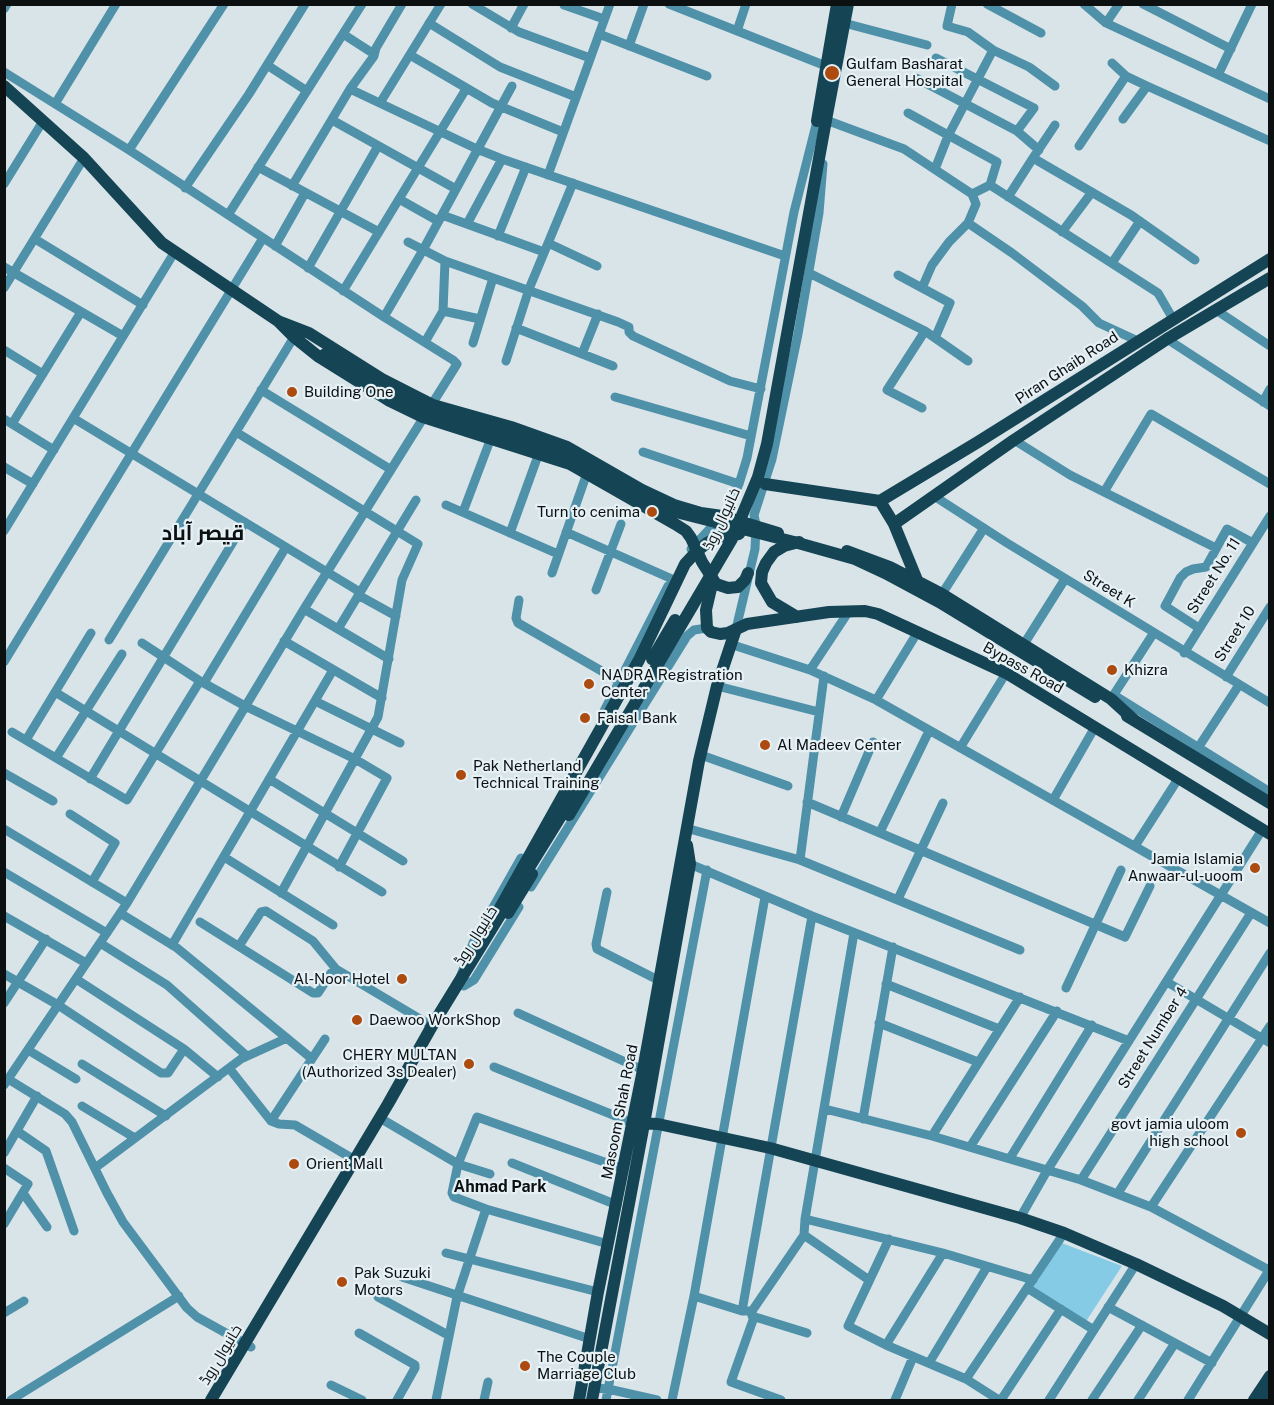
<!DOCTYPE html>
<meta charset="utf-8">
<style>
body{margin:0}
#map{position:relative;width:1274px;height:1405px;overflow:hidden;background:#d9e4e9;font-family:"Public Sans",sans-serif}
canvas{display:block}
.frame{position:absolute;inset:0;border:6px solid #0c1011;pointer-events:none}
</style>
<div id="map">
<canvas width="1274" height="1405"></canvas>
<div class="frame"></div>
</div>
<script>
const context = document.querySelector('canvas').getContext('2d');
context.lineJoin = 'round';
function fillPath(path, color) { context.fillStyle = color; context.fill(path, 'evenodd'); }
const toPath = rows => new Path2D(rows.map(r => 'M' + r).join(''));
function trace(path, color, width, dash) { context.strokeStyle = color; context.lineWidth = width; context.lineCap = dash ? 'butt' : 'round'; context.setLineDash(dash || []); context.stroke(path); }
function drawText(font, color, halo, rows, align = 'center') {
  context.font = font + ' "Public Sans",Cairo,sans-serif'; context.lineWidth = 4.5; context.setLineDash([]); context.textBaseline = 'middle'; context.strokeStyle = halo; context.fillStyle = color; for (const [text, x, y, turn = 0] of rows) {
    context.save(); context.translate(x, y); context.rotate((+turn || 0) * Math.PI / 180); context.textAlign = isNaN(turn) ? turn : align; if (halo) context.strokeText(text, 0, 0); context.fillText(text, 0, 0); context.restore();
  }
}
const green = toPath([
 [1059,1242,1122,1266,1083,1326,1025,1291]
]);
const minor = toPath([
 [472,4,519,32,590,58],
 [669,4,826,66],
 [952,4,947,26,968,32,993,50],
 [987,4,1041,33],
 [1084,4,1106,23,1270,99],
 [1143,4,1231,49],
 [564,5,604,19],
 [4,9,7,4],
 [429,23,500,67,576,97],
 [844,23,927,45],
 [1106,23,1119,4],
 [511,28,524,4],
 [737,31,746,4],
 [343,34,374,54],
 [599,34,707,76],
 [629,46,644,4],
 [410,55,492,103,563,132],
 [936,58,1034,108,1017,131],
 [1112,63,1126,76,1147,86,1270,141],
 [267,65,307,91],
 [4,72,129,150,384,317,453,360,457,364,304,609,127,903,4,1085],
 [1218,75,1252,4],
 [916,78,1017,131,1039,150],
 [350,89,477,149,502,159,785,256],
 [380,103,441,4],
 [55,104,116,4],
 [908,113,997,162,990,185],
 [1123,119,1147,86],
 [332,120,456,189],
 [1055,125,1033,158,1131,215,1195,260],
 [826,127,826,120,904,149,972,194,990,185,1158,293,1173,319],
 [1079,146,1126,76],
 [129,150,224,4],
 [258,167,379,232],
 [935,169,948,136,993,50,1029,67,1055,86],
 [548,175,610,4],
 [4,184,43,121],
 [292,186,350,89,374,56,376,48,402,4],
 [185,188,249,94,305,4],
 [972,194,976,204,968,223,1012,253,1082,306,1099,323,1138,341],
 [1008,197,1033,158],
 [399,199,438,221],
 [228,215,362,4],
 [442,215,544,252],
 [467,224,502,159],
 [1062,232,1092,192],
 [498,236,526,167],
 [35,239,143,305],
 [408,242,445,261,618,322,629,327,629,332,633,336,730,381,761,389],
 [548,243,597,266],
 [275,246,305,193],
 [1112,263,1140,221],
 [4,267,123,336],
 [308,268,378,146],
 [809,273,925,331,968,361],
 [898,275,950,303,935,338],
 [4,288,84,158],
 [922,288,932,265,949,242,968,223],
 [343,291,466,89],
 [1216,310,1270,346],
 [443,311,480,319],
 [384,317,423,250,512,86],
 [516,328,613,366],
 [1167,339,1270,406],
 [425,342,443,311,445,261],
 [473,343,493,278],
 [4,350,43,374],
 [582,354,598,314],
 [506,361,529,289,573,183],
 [261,390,390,469],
 [615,397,751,436],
 [1263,402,1270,389],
 [922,408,887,390,925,331],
 [73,418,360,592],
 [4,419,54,450],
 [12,424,81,312],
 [236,432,418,544,402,580,378,717,281,893],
 [1014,440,1070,475,1216,548],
 [643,452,739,484],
 [4,467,33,484],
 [1104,492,1151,414,1270,484],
 [934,496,1007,543,1270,703],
 [446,505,558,554],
 [463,512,491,438],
 [4,531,174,253],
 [566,532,672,579],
 [510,533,539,453],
 [691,549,728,509,739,484,747,458,794,212,817,121],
 [552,573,587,473],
 [596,590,621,524],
 [942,594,984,528],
 [358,595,396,616],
 [519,600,516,618,518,623,619,681],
 [304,609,389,659],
 [1199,628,1165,606,1180,578,1186,572,1193,569,1206,567,1227,529,1253,543],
 [338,629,416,500],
 [736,629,755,549,756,525,754,515,772,459,798,334,819,213,823,164],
 [109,640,294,337],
 [284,641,382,698],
 [142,643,200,681,245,706,355,759,387,778,339,867],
 [730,644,810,670,876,700,1270,923],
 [1024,644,1065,579],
 [1184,653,1270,516],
 [4,662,263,238],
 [810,670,849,611],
 [1226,677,1270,607],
 [204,683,286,547],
 [717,686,819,712],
 [55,692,382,892],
 [1114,695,1270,792],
 [1111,699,1153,634],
 [876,700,917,633],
 [315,701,400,743],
 [603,713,668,586],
 [12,732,127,800,200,681],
 [26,740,91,633],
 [960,748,1006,673],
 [1196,751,1239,685],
 [701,755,788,786],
 [56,758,122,654],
 [4,773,53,801],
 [90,779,245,522],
 [269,779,403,861],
 [1053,800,1095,727],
 [807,802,1125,937,1150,886],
 [70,814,115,843,92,882],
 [841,817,873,742],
 [686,828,800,860,1020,950],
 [4,829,127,903],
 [880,832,929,731],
 [1135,846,1178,779],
 [224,857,333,925],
 [800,860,824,676],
 [690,864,812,916,1129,1041],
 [4,872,107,933],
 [531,887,687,636,694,630,707,628],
 [607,892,596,944,597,949,660,981],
 [898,899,943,803],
 [519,907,474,980,464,986,458,983,473,943,521,858],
 [120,913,177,948,311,1058],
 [4,916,86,963],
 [200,922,313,993,318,993,331,973,336,969,432,1026],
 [100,943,167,985,247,1056],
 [172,945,333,670],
 [239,946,261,912,266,911,313,941,336,969],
 [4,974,58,1005,161,1073,168,1073,184,1049],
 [76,979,184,1049,218,1077],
 [1167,982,1270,1043],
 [886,984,999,1029],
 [1066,988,1121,870],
 [4,1003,46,939],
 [518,1013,643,1070],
 [879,1023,978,1062],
 [28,1050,76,1079],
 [82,1064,166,1116],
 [494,1067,633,1123],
 [229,1068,271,1121,279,1124,295,1125,355,1160],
 [8,1079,65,1114,72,1122,107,1193,123,1222,187,1308,197,1317,251,1347],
 [82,1106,135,1138],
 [825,1109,932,1136,1081,1180,1151,1207,1269,1270],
 [863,1119,893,947],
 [271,1121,325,1039],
 [385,1121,458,1164,490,1174],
 [17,1131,46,1151,74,1231],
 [932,1136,1020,997],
 [970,1147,1057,1011],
 [4,1153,37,1096],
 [1010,1158,1092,1025],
 [512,1163,617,1205],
 [4,1168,28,1184,4,1224],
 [95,1168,241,1059,287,1038],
 [1081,1180,1251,913],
 [23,1193,47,1227],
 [1118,1193,1270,953],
 [1151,1207,1270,1026],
 [1020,1218,1048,1169,1262,830],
 [805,1219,943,1253,1033,1280],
 [804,1235,869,1280],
 [889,1239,848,1326,886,1345,966,1379,999,1400],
 [608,1244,486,1209,454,1197,452,1193,458,1164,477,1117,624,1169],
 [446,1253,598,1292],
 [402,1277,590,1339],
 [1027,1288,1094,1330],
 [694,1296,742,1311,752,1311,804,1235,805,1219,854,933],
 [378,1297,448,1335],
 [1108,1307,1212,1363],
 [742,1311,812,916],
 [752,1311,753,1320,731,1382,781,1400],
 [4,1313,24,1301],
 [752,1316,807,1333],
 [359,1333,415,1365,415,1368,397,1400],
 [886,1345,943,1253],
 [929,1363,987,1267],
 [966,1379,1064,1233],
 [331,1385,362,1400],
 [594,1388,608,1389,657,1400],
 [11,1400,179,1296],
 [436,1400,457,1297,486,1209],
 [484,1400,488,1382],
 [606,1400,707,870],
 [672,1400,694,1296,765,897],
 [895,1400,913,1357],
 [1001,1400,1061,1309],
 [1049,1400,1136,1264],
 [1092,1400,1142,1325],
 [1138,1400,1175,1343],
 [1188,1400,1270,1269]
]);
const major = toPath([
 [4,86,84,158,162,243,284,325],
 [826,120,848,4],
 [817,121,837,4],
 [278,321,309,333,382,379,433,405,511,427,567,447,642,490,674,505,701,513,722,516,778,533],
 [279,322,294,337,319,357,388,400,423,417,570,464,675,524,686,531,691,538,702,562,716,584,728,588,738,587,745,580,748,573],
 [765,484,880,501,894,524,917,580],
 [880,501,978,442,1270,259],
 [894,524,1014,440,1167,339,1270,278],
 [847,551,890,567,942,594,1111,699,1134,720],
 [713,580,706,610,707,628,711,632,720,634,728,633,747,624,829,612,865,611,878,614,1006,673,1270,834],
 [797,617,772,602,761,583,762,572,766,563,774,552,784,546,799,542],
 [1127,716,1270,803],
 [522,879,577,790],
 [508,913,532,874],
 [633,1123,658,1124,770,1148,1020,1218,1064,1233,1136,1264,1223,1306,1270,1334],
 [211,1400,388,1104,432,1026,508,902],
 [579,1400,598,1292,643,1070,699,761,717,686,736,629],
 [592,1400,644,1124,690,864,687,845],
 [1254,1400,1270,1376],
 [1265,1400,1270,1393]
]);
const majorBridge = toPath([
 [325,354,375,385,409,402,562,453,641,497,676,512,798,543,855,559,885,573,939,602,1095,697],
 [652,659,675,620],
 [569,815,732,539,758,477,767,444,826,120],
 [500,908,639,660,685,564,697,551,707,543,718,537,739,534]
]);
const markers = [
 [832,73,8,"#ac4a10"],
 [292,392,6,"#ac4a10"],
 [652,512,6,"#ac4a10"],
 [1112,670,6,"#ac4a10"],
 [589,684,6,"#ac4a10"],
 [585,718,6,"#ac4a10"],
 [765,745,6,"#ac4a10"],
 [461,775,6,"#ac4a10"],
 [1255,868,6,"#ac4a10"],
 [402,979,6,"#ac4a10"],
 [357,1020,6,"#ac4a10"],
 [469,1064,6,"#ac4a10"],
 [1241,1133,6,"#ac4a10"],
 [294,1164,6,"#ac4a10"],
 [342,1282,6,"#ac4a10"],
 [525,1366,6,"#ac4a10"]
];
const poiNames = [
 ["Gulfam Basharat",846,64],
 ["General Hospital",846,81],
 ["Building One",304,392],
 ["Turn to cenima",640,512,"right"],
 ["Khizra",1124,670],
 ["NADRA Registration",601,675],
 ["Center",601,692],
 ["Faisal Bank",597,718],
 ["Al Madeev Center",777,745],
 ["Pak Netherland",473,766],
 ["Technical Training",473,783],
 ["Jamia Islamia",1243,859,"right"],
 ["Anwaar-ul-uoom",1243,876,"right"],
 ["Al-Noor Hotel",390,979,"right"],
 ["Daewoo WorkShop",369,1020],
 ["CHERY MULTAN",457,1055,"right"],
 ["(Authorized 3s Dealer)",457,1072,"right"],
 ["govt jamia uloom",1229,1124,"right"],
 ["high school",1229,1141,"right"],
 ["Orient Mall",306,1164],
 ["Pak Suzuki",354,1273],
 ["Motors",354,1290],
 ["The Couple",537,1357],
 ["Marriage Club",537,1374]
];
const streetNames = [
 ["Piran Ghaib Road",1067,368,-33],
 ["خانیوال روڈ",722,519,-65],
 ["Street No. 11",1214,576,-58],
 ["Street K",1109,589,32],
 ["Street 10",1235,634,-58],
 ["Bypass Road",1023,668,29],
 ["خانیوال روڈ",476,936,-58],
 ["Street Number 4",1153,1038,-58],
 ["Masoom Shah Road",620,1112,-79],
 ["خانیوال روڈ",221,1355,-59]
];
const neighbourhoodNames = [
 ["Ahmad Park",500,1187]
];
const districtNames = [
 ["قیصر آباد",203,534]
];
fillPath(green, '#86cbe6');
trace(minor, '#5091aa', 9);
trace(major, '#154555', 12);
trace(majorBridge, '#154555', 12);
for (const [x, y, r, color] of markers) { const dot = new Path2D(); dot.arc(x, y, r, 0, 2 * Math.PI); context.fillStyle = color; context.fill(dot); trace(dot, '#e6f1f6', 2); }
drawText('15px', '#0c1011', '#e6f1f6', poiNames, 'left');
drawText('15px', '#0c1011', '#e6f1f6', streetNames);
drawText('bold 16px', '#0c1011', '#e6f1f6', neighbourhoodNames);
drawText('bold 21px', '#0c1011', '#e6f1f6', districtNames);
</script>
